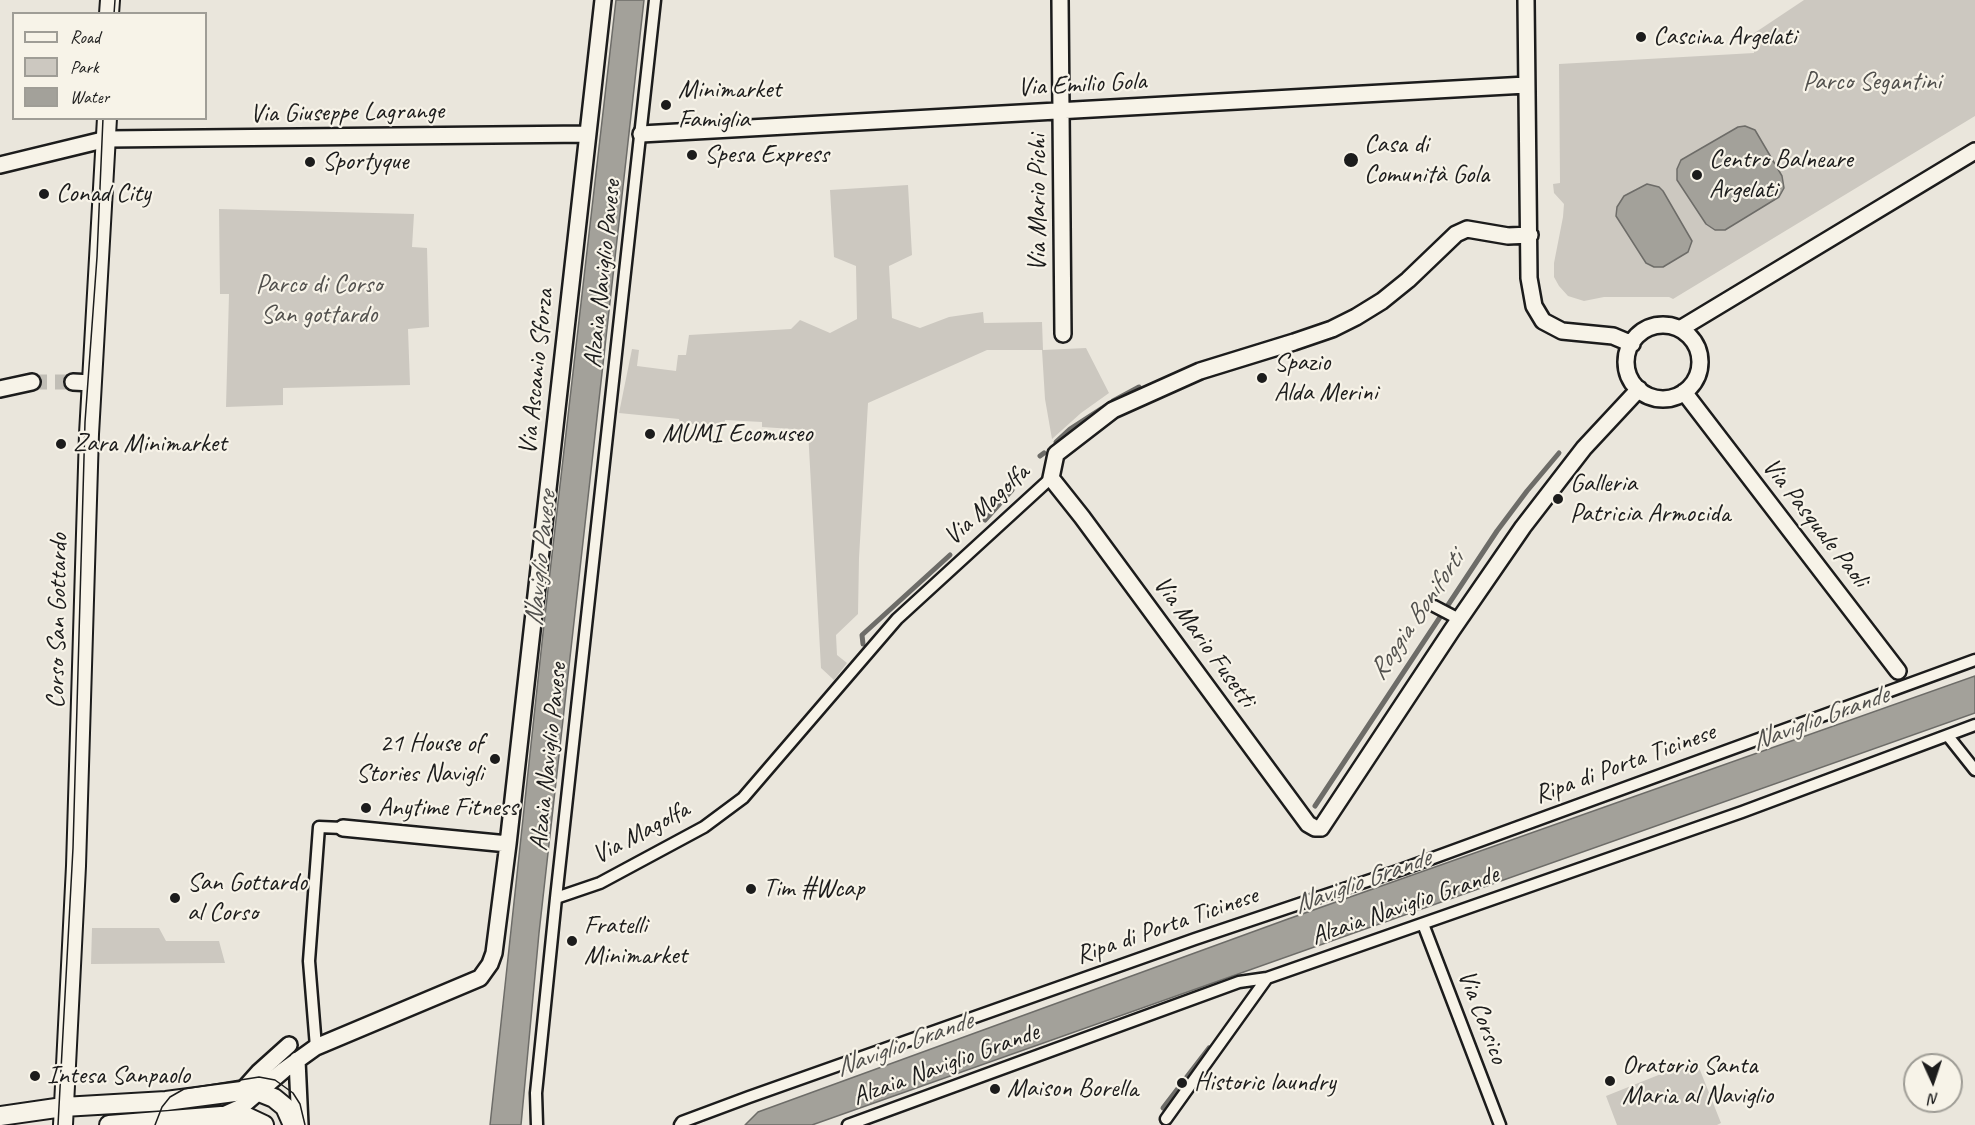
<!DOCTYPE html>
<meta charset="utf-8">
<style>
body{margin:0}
#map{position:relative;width:1975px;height:1125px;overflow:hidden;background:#eae6dc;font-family:Caveat,sans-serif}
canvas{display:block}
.legend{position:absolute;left:12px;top:12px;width:195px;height:108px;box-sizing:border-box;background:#f7f3e8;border:2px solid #9f9d96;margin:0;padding:8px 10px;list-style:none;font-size:18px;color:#1c1c1c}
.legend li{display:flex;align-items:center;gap:12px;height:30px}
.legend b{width:30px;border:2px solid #9f9d96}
.north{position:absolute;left:1903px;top:1053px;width:60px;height:60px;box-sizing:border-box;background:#f7f3e8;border:2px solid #9f9d96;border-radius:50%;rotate:177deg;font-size:16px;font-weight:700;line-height:24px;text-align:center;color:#1c1c1c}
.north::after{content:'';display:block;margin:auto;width:21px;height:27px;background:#1c1c1c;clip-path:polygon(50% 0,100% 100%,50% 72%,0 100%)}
</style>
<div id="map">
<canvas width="1975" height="1125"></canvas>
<ul class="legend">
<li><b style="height:8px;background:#f7f3e8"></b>Road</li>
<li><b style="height:16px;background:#ccc8c0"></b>Park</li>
<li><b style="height:16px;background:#a3a19a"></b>Water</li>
</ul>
<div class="north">N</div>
</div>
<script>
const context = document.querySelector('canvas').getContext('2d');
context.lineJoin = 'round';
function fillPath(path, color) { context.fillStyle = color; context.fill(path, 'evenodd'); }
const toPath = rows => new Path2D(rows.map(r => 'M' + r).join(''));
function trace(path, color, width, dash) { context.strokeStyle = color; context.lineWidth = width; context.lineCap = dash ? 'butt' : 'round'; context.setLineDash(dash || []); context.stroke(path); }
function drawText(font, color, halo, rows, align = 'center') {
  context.font = font + ' Caveat,sans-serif'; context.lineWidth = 4.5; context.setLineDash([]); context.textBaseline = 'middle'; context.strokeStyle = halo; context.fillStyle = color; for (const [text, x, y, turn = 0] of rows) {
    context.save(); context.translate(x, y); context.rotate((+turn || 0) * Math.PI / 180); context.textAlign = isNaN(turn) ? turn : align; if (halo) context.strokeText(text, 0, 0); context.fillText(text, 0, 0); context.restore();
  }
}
const green = toPath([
 [1804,0,1975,0,1975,116,1673,299,1669,297,1604,297,1584,301,1568,296,1559,286,1554,277,1554,263,1563,217,1564,204,1554,193,1553,184,1560,183,1559,64,1754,53,1753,34],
 [908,185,912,255,889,266,892,318,920,328,949,317,983,312,984,323,1042,322,1043,350,1086,348,1109,393,1081,413,1052,439,1045,399,1042,350,987,350,868,403,859,558,858,614,836,635,837,655,847,663,834,680,821,668,808,430,762,427,762,422,725,420,725,424,680,424,679,419,619,413,632,349,639,350,637,366,676,371,678,355,686,355,689,335,791,329,800,320,830,333,857,319,856,266,834,257,830,190],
 [219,209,414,214,412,247,427,248,429,327,408,329,410,385,283,388,283,405,226,407,229,294,220,294],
 [92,928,159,928,166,941,219,941,225,963,91,964],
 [1696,1060,1721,1123,1717,1125,1617,1125,1606,1096]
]);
const water = toPath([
 [616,0,644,0,539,933,521,1125,490,1125,544,624,616,0],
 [1745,126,1755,130,1782,176,1784,188,1779,197,1725,230,1715,230,1706,224,1677,180,1677,169,1681,160,1738,127,1745,126],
 [1647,184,1659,187,1663,191,1692,241,1688,252,1663,267,1654,267,1646,263,1616,216,1617,207,1624,196,1647,184],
 [1975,676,1975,713,812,1125,745,1125,758,1112,1288,919,1975,676]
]);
const stream = toPath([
 [1113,401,1139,387],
 [1056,442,1070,429,1107,405],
 [1040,456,1044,453],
 [985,520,1012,490],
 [863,644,862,635,950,555],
 [1315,806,1497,531,1527,491,1559,453],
 [1163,1108,1209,1048]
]);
const minorTunnel = toPath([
 [32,382,73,382]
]);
const pedestrian = toPath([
 [1434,606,1455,617],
 [1948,736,1975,770],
 [556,898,600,883,704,827,743,798,897,619,1051,478],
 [1423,924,1500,1125],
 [316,1047,309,961,319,827,343,828],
 [1166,1119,1267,978],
 [537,1125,536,1093,556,898,655,0],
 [680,1125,682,1122,749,1097,1195,939,1403,869,1975,660],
 [848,1125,1239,982,1267,978,1742,812,1975,725]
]);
const minor = toPath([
 [1060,0,1063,334],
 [1526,0,1529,278,1534,306,1543,321,1562,331,1613,336,1632,344],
 [641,134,1526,85],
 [0,165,107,139,588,134],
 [1530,235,1508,236,1467,229,1456,234,1408,280,1382,301,1356,317,1332,329,1294,342,1200,371,1113,410,1056,454,1051,478,1082,517,1308,824,1315,828,1321,828,1452,630,1523,527,1584,448,1639,389],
 '1626 362a37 37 0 1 1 74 0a37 37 0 1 1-74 0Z',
 [1680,329,1975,151],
 [73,382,92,383],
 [0,389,32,382],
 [1684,392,1898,671],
 [343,828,508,844],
 [297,1060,300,1125],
 [242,1091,259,1072,289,1045],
 [221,1116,241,1107,284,1070,316,1047,480,978,490,964,494,953,508,844,603,0]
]);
const tertiary = toPath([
 [109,14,110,0],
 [0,1116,63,1107,166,1101,242,1091,259,1092,274,1098,285,1107,293,1125],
 [63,1125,76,866,89,434,107,118],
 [109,1125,221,1116,247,1117,264,1125]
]);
const tram = toPath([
 [114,14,115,0],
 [58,1125,73,848,85,422,97,257,103,118],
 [155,1125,162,1107,170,1097,184,1089,259,1077,275,1080,293,1093,300,1104,305,1125]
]);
const markers = [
 [1641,37,6,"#1c1c1c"],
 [666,105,6,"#1c1c1c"],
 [692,155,6,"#1c1c1c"],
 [1351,160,8,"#1c1c1c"],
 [310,162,6,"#1c1c1c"],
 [1697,175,6,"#1c1c1c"],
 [44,194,6,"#1c1c1c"],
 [1262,378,6,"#1c1c1c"],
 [650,434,6,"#1c1c1c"],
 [61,444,6,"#1c1c1c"],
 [1558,499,6,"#1c1c1c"],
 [495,759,6,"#1c1c1c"],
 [366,808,6,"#1c1c1c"],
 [751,889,6,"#1c1c1c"],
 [175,898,6,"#1c1c1c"],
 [572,941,6,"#1c1c1c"],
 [35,1076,6,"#1c1c1c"],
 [1610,1081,6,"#1c1c1c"],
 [1182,1083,6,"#1c1c1c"],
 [995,1089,6,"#1c1c1c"]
];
const poiNames = [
 ["Cascina Argelati",1653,37],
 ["Minimarket",678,90],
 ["Famiglia",678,120],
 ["Casa di",1364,145],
 ["Comunità Gola",1364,175],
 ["Spesa Express",704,155],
 ["Centro Balneare",1709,160],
 ["Argelati",1709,190],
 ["Sportyque",322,162],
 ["Conad City",56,194],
 ["Spazio",1274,363],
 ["Alda Merini",1274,393],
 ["MUMI Ecomuseo",662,434],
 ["Zara Minimarket",73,444],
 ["Galleria",1570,484],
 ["Patricia Armocida",1570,514],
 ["21 House of",483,744,"right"],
 ["Stories Navigli",483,774,"right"],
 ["Anytime Fitness",378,808],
 ["San Gottardo",187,883],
 ["al Corso",187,913],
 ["Tim #Wcap",763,889],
 ["Fratelli",584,926],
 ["Minimarket",584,956],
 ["Oratorio Santa",1622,1066],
 ["Maria al Naviglio",1622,1096],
 ["Intesa Sanpaolo",47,1076],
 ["Historic laundry",1194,1083],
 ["Maison Borella",1007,1089]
];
const parkNames = [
 ["Parco Segantini",1872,82],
 ["Parco di Corso",319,285],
 ["San gottardo",319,315]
];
const streetNames = [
 ["Via Emilio Gola",1082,85,-3],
 ["Via Giuseppe Lagrange",347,113,-1],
 ["Via Mario Pichi",1038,203,-90],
 ["Alzaia Naviglio Pavese",603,274,-84],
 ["Via Ascanio Sforza",537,372,-84],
 ["Via Magolfa",987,505,-43],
 ["Via Pasquale Paoli",1815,523,52],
 ["Corso San Gottardo",58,621,-89],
 ["Via Mario Fusetti",1204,642,54],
 ["Alzaia Naviglio Pavese",549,757,-84],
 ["Ripa di Porta Ticinese",1625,764,-20],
 ["Via Magolfa",641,833,-28],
 ["Alzaia Naviglio Grande",1405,906,-19],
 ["Ripa di Porta Ticinese",1167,926,-19],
 ["Via Corsico",1482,1017,69],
 ["Alzaia Naviglio Grande",946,1065,-20]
];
const waterNames = [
 ["Naviglio Pavese",541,559,-84],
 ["Roggia Boniforti",1417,616,-56],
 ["Naviglio Grande",1820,719,-20],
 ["Naviglio Grande",1362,882,-20],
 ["Naviglio Grande",904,1045,-20]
];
fillPath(green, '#ccc8c0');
fillPath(water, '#a3a19a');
trace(water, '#6d6c68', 1.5);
trace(stream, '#6d6c68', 5);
trace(minorTunnel, '#c1beb6', 15, [15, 8]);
trace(pedestrian, '#1c1c1c', 15);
trace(minor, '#1c1c1c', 20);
trace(tertiary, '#1c1c1c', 22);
trace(pedestrian, '#f7f3e8', 10);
trace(minor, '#f7f3e8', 15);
trace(tertiary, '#f7f3e8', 18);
trace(tram, '#1c1c1c', 1.5);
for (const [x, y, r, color] of markers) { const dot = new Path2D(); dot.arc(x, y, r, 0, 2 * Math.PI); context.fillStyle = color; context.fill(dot); trace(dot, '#f7f3e8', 2); }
drawText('26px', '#1c1c1c', '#f7f3e8', poiNames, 'left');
drawText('26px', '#51504d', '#f7f3e8', parkNames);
drawText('26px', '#1c1c1c', '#f7f3e8', streetNames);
drawText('italic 27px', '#52514e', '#f7f3e8', waterNames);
</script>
